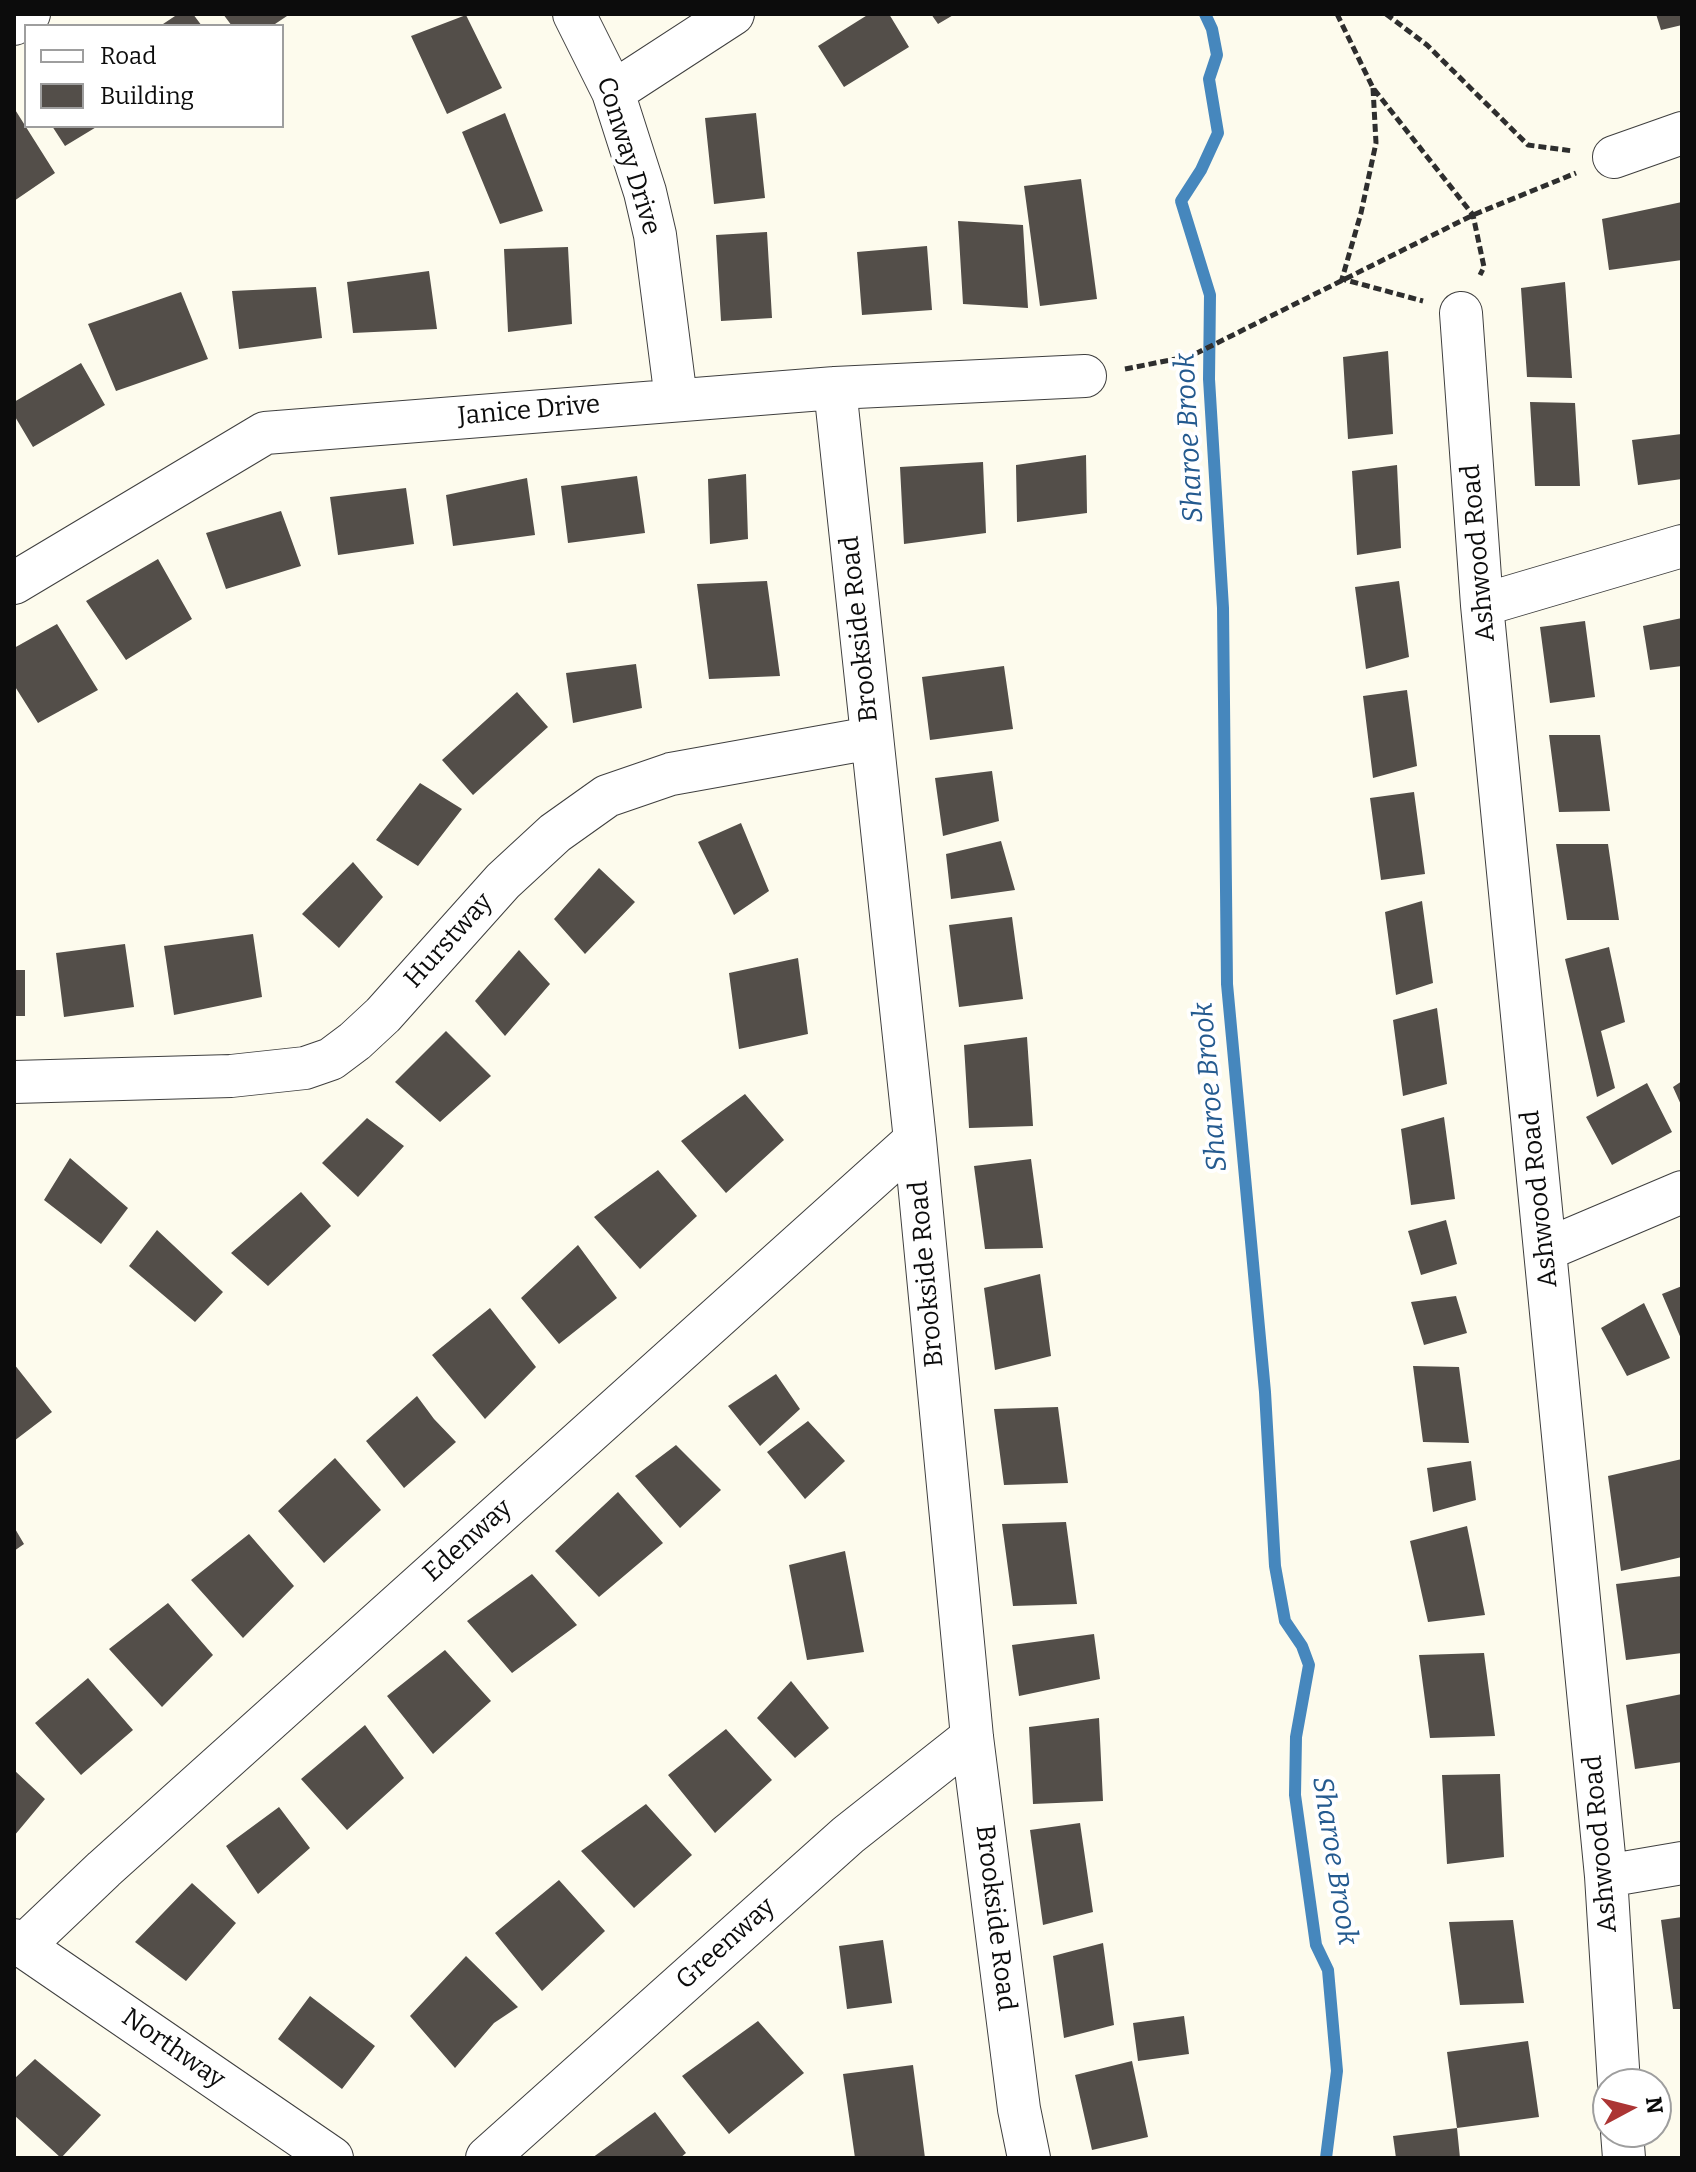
<!DOCTYPE html>
<style>
body{margin:0}
#map{position:relative;width:1696px;height:2172px;overflow:hidden;background:#fdfbed;font-family:Bitter,serif}
canvas{display:block}
.frame{position:absolute;inset:0;border:16px solid #0c0c0c;pointer-events:none}
.legend{position:absolute;left:24px;top:24px;width:260px;height:104px;box-sizing:border-box;background:#fff;border:2px solid #9e9e9e;margin:0;padding:10px 14px;list-style:none;font-size:24px;color:#0c0c0c}
.legend li{display:flex;align-items:center;gap:16px;height:40px}
.legend b{width:40px;border:2px solid #9e9e9e}
.north{position:absolute;left:1592px;top:2068px;width:80px;height:80px;box-sizing:border-box;background:#fff;border:2px solid #9e9e9e;border-radius:50%;rotate:83deg;font-size:22px;font-weight:700;line-height:32px;text-align:center;color:#0c0c0c}
.north::after{content:'';display:block;margin:auto;width:28px;height:36px;background:#ac3534;clip-path:polygon(50% 0,100% 100%,50% 72%,0 100%)}
</style>
<div id="map">
<canvas width="1696" height="2172"></canvas>
<div class="frame"></div>
<ul class="legend">
<li><b style="height:10px;background:#fff"></b>Road</li>
<li><b style="height:22px;background:#534e49"></b>Building</li>
</ul>
<div class="north">N</div>
</div>
<script>
const context = document.querySelector('canvas').getContext('2d');
context.lineJoin = 'round';
const toPath = rows => new Path2D(rows.map(r => 'M' + r).join(''));
function trace(path, color, width, dash) { context.strokeStyle = color; context.lineWidth = width; context.lineCap = dash ? 'butt' : 'round'; context.setLineDash(dash || []); context.stroke(path); }
function fillPath(path, color) { context.fillStyle = color; context.fill(path, 'evenodd'); }
function drawText(font, color, halo, rows, align = 'center') {
  context.font = font + ' Bitter,serif'; context.lineWidth = 8; context.setLineDash([]); context.textBaseline = 'middle'; context.strokeStyle = halo; context.fillStyle = color; for (const [text, x, y, turn = 0] of rows) {
    context.save(); context.translate(x, y); context.rotate((+turn || 0) * Math.PI / 180); context.textAlign = isNaN(turn) ? turn : align; if (halo) context.strokeText(text, 0, 0); context.fillText(text, 0, 0); context.restore();
  }
}
const stream = toPath([
 [1205,14,1212,29,1217,55,1209,79,1218,133,1201,170,1181,201,1210,295,1209,379,1223,608,1227,984,1265,1392,1275,1566,1285,1621,1302,1646,1309,1665,1296,1737,1295,1795,1316,1945,1328,1970,1337,2071,1326,2158]
]);
const building = toPath([
 [178,14,193,14,202,26,160,26],
 [223,14,290,14,272,26,232,26],
 [869,14,889,14,909,47,844,87,818,46],
 [931,14,955,14,938,24],
 [1656,14,1682,14,1682,25,1661,30],
 [466,15,502,88,447,114,411,36],
 [14,108,55,173,14,201],
 [505,113,543,211,500,224,462,132],
 [756,113,765,198,714,204,705,118],
 [52,126,98,126,65,146],
 [1081,179,1097,299,1040,306,1024,186],
 [1682,202,1682,260,1609,270,1602,219],
 [958,221,1023,225,1028,308,963,304],
 [767,232,772,318,721,321,716,235],
 [927,246,932,310,862,315,857,252],
 [568,247,572,324,508,332,504,249],
 [429,271,437,329,353,333,347,282],
 [1565,282,1572,378,1527,377,1521,288],
 [316,287,322,338,239,349,232,291],
 [181,292,208,359,116,391,88,324],
 [1388,351,1393,434,1348,439,1343,357],
 [81,363,105,405,33,447,14,415,14,402],
 [1530,402,1575,403,1580,486,1535,486],
 [1682,434,1682,479,1638,485,1632,440],
 [1086,455,1087,513,1017,522,1016,465],
 [983,462,986,533,904,544,900,467],
 [1397,465,1401,548,1357,555,1352,471],
 [746,474,748,539,710,544,708,479],
 [637,476,645,533,568,543,561,486],
 [527,478,535,535,453,546,446,495],
 [406,488,414,544,338,555,330,497],
 [281,511,301,566,226,589,206,533],
 [158,559,192,619,126,660,86,601],
 [767,581,780,676,709,679,697,584],
 [1399,581,1409,657,1366,669,1355,587],
 [1682,618,1682,666,1650,670,1643,626],
 [1585,621,1595,697,1550,703,1540,627],
 [57,624,98,690,38,723,14,685,14,648],
 [636,664,642,708,573,723,566,673],
 [1004,666,1013,729,930,740,922,677],
 [1407,690,1417,766,1373,778,1363,696],
 [517,692,548,727,473,795,442,760],
 [1549,735,1600,735,1610,811,1559,812],
 [992,771,999,821,943,836,935,778],
 [420,783,462,809,418,866,376,840],
 [1414,792,1425,874,1381,880,1370,798],
 [741,823,769,891,734,915,698,842],
 [1001,841,1015,890,951,899,946,854],
 [1556,844,1608,844,1619,920,1567,920],
 [353,862,383,897,339,948,302,914],
 [599,868,635,902,585,954,554,919],
 [1422,901,1433,983,1396,995,1385,912],
 [1012,917,1023,999,959,1007,949,925],
 [253,934,262,997,174,1015,164,946],
 [125,944,134,1007,64,1017,56,953],
 [1609,947,1625,1022,1601,1031,1615,1088,1597,1097,1565,959],
 [519,950,550,984,505,1036,475,1001],
 [798,958,808,1034,739,1049,729,973],
 [14,970,25,970,25,1016,14,1016],
 [1437,1008,1447,1084,1403,1096,1393,1020],
 [446,1031,491,1076,440,1122,395,1082],
 [1027,1037,1033,1126,969,1128,964,1045],
 [1682,1081,1682,1107,1673,1087],
 [1647,1083,1672,1132,1612,1165,1586,1117],
 [745,1094,784,1140,726,1193,681,1141],
 [1444,1117,1455,1199,1411,1205,1401,1129],
 [367,1118,404,1146,358,1197,322,1163],
 [70,1158,128,1208,101,1244,44,1200],
 [1031,1159,1043,1248,985,1249,974,1166],
 [658,1170,697,1216,640,1269,594,1217],
 [301,1192,331,1226,268,1286,231,1253],
 [1446,1220,1457,1264,1421,1275,1408,1231],
 [157,1230,223,1292,195,1322,129,1266],
 [578,1245,617,1298,559,1344,521,1298],
 [1040,1274,1051,1356,995,1370,984,1288],
 [1682,1286,1682,1341,1662,1294],
 [1456,1296,1467,1333,1424,1345,1411,1302],
 [1644,1303,1670,1358,1627,1376,1601,1328],
 [490,1308,536,1367,485,1419,432,1355],
 [14,1364,52,1412,14,1441],
 [1413,1366,1459,1367,1469,1443,1423,1442],
 [776,1374,800,1409,760,1446,728,1406],
 [417,1396,434,1419,456,1442,404,1488,366,1441],
 [1058,1407,1068,1483,1004,1485,994,1409],
 [808,1421,845,1461,805,1499,767,1452],
 [676,1445,721,1490,680,1528,635,1476],
 [335,1458,381,1510,324,1563,278,1511],
 [1682,1459,1682,1557,1621,1571,1608,1476],
 [1471,1461,1476,1500,1433,1512,1427,1468],
 [618,1492,663,1543,599,1597,555,1551],
 [1066,1522,1077,1604,1013,1606,1002,1524],
 [1467,1526,1485,1615,1428,1622,1410,1541],
 [14,1527,24,1544,14,1551],
 [249,1534,294,1586,243,1638,191,1580],
 [845,1551,864,1652,807,1660,789,1565],
 [532,1574,577,1625,512,1673,467,1621],
 [1682,1576,1682,1653,1626,1660,1616,1584],
 [168,1603,213,1655,162,1707,109,1649],
 [1094,1634,1100,1679,1019,1696,1012,1645],
 [445,1650,491,1701,433,1754,387,1696],
 [1484,1653,1495,1736,1430,1738,1419,1655],
 [88,1678,133,1730,81,1775,35,1723],
 [791,1681,829,1728,795,1758,757,1718],
 [1682,1694,1682,1762,1635,1769,1626,1705],
 [1099,1718,1103,1801,1033,1804,1029,1727],
 [365,1725,404,1778,347,1830,301,1779],
 [726,1729,772,1780,715,1833,668,1775],
 [14,1770,45,1799,14,1836],
 [1500,1774,1504,1857,1447,1864,1442,1775],
 [646,1804,692,1855,634,1908,581,1851],
 [279,1807,310,1848,258,1894,226,1846],
 [1080,1823,1093,1912,1043,1925,1030,1830],
 [559,1880,605,1931,542,1991,495,1933],
 [192,1883,236,1923,186,1981,135,1942],
 [1682,1917,1682,2009,1673,2009,1661,1920],
 [1513,1920,1524,2003,1460,2005,1449,1922],
 [883,1940,892,2003,847,2009,839,1946],
 [1103,1943,1114,2025,1064,2038,1053,1956],
 [466,1956,518,2007,494,2023,455,2068,410,2016],
 [310,1996,375,2046,342,2089,278,2039],
 [1184,2016,1189,2054,1138,2061,1133,2023],
 [758,2021,804,2073,729,2134,682,2076],
 [1528,2041,1539,2117,1457,2128,1447,2052],
 [35,2059,101,2115,61,2158,14,2115,14,2079],
 [1132,2061,1148,2137,1092,2150,1075,2075],
 [913,2065,925,2158,855,2158,843,2074],
 [655,2112,686,2153,680,2158,592,2158],
 [1457,2128,1460,2158,1396,2158,1393,2136]
]);
const path = toPath([
 [1337,14,1373,88,1473,215,1484,267,1480,275],
 [1386,14,1427,45,1528,145,1573,151],
 [1373,88,1376,143,1361,213,1342,279,1423,301],
 [1125,369,1191,356,1473,215,1576,173]
]);
const minor = toPath([
 [574,14,613,92,645,192,655,235,676,399],
 [14,24,29,14],
 [613,92,733,14],
 [1614,157,1682,133],
 [1461,313,1482,605,1606,1876,1619,2084],
 [835,388,915,1140,972,1737,1019,2109,1029,2158],
 [14,583,265,433,835,388,1085,376],
 [1482,605,1682,546],
 [14,1082,231,1076,305,1068,331,1059,355,1041,383,1015,503,881,555,833,607,796,671,774,871,738],
 [1545,1250,1682,1192],
 [1606,1876,1682,1863],
 [14,1940,332,2158],
 [23,1946,104,1869,915,1140],
 [1622,2132,1624,2158],
 [487,2158,848,1835,972,1737]
]);
const streetNames = [
 ["Conway Drive",628,156,73],
 ["Janice Drive",529,411,-5],
 ["Ashwood Road",1479,553,-95],
 ["Brookside Road",860,629,-96],
 ["Hurstway",449,941,-48],
 ["Ashwood Road",1540,1199,-96],
 ["Brookside Road",927,1274,-95],
 ["Edenway",468,1541,-42],
 ["Ashwood Road",1601,1844,-95],
 ["Brookside Road",995,1918,83],
 ["Greenway",726,1944,-42],
 ["Northway",173,2049,35]
];
const waterNames = [
 ["Sharoe Brook",1190,438,-93],
 ["Sharoe Brook",1211,1087,-95],
 ["Sharoe Brook",1334,1861,81]
];
trace(stream, '#4687bd', 12);
fillPath(building, '#534e49');
trace(minor, '#3f3f3f', 44);
trace(path, '#2e2e2e', 5, [8, 4]);
trace(minor, '#fff', 42);
drawText('26px', '#0c0c0c', '#fff', streetNames);
drawText('italic 28px', '#245a8f', '#fff', waterNames);
</script>
